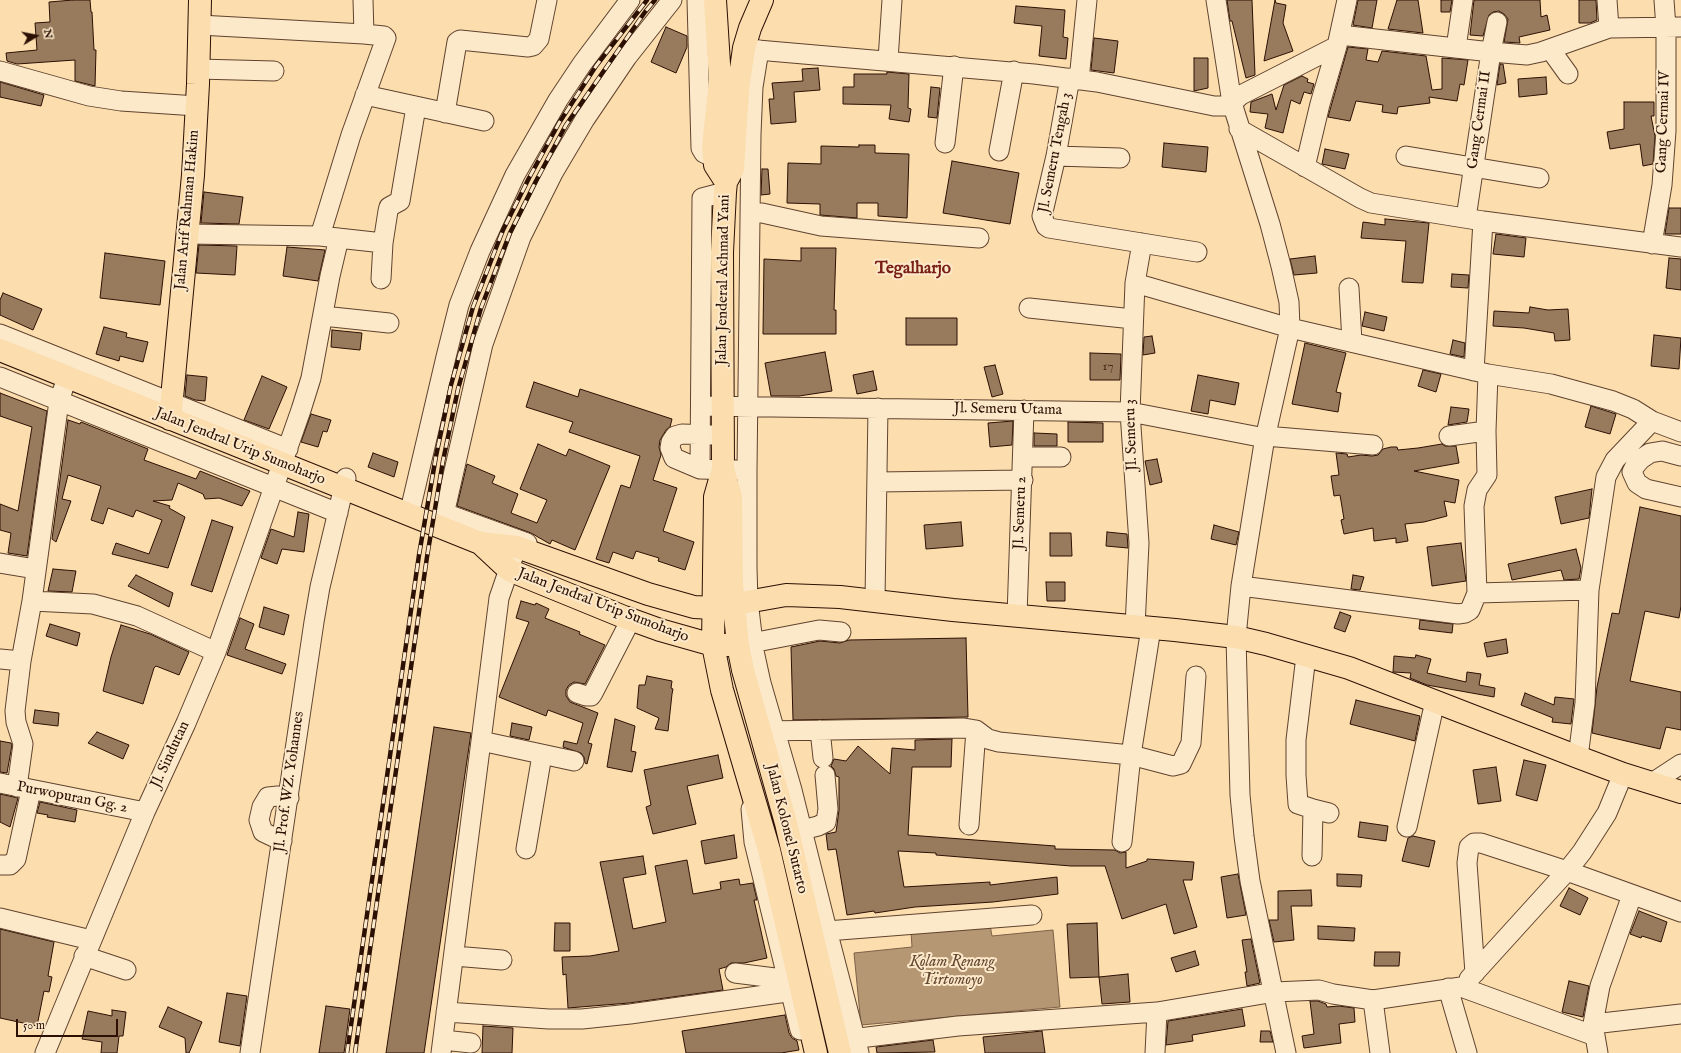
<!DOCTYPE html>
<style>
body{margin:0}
#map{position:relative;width:1681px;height:1053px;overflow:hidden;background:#fbddae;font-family:"IM FELL English",serif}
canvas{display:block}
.north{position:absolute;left:16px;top:16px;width:40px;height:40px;-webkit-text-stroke:3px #fce9ca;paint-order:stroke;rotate:80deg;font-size:11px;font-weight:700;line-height:16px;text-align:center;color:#2c1004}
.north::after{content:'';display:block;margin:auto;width:14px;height:18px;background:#2c1004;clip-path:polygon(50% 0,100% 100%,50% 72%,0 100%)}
.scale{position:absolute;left:16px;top:1019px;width:102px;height:18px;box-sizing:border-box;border:2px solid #2c1004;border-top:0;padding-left:5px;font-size:12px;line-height:14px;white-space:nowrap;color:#2c1004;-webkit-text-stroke:3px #fce9ca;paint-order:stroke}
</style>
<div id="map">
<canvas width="1681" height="1053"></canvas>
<div class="north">N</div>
<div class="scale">50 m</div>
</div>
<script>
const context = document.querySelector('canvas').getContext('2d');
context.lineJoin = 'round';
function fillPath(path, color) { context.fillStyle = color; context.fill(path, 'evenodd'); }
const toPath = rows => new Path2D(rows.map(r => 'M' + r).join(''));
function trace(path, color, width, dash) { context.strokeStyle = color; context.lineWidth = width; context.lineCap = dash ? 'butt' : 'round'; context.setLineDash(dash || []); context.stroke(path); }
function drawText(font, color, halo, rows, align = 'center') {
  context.font = font + ' "IM FELL English",serif'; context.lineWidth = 4; context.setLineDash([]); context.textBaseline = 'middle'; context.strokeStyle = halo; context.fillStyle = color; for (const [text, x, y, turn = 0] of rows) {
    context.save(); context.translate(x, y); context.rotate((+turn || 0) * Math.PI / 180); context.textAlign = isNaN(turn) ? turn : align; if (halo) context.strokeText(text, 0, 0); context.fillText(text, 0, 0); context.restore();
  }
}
const water = toPath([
 [990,925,992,936,1053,930,1060,1007,861,1025,854,953,912,947,911,932,990,925]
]);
const building = toPath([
 [73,0,90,0,91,12,92,12,94,50,96,50,95,86,75,81,75,60,17,64,7,61,6,53,37,50,35,23,50,22,49,2,73,0],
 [1227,0,1252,0,1255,75,1246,78,1232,21,1230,21,1227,0],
 [1275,0,1276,3,1286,5,1283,23,1293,51,1264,61,1275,0],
 [1358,0,1377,0,1372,28,1353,25,1358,0],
 [1397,0,1418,0,1423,33,1388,29,1397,0],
 [1441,0,1452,0,1450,12,1441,12,1441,0],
 [1474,0,1540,0,1541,17,1547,15,1550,30,1519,37,1520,43,1504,42,1508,19,1504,14,1499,11,1493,12,1489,15,1483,36,1470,35,1474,0],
 [1579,0,1596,0,1597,20,1590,23,1579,23,1579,0],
 [1016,6,1065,10,1063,37,1068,38,1066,59,1039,56,1042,26,1014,23,1016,6],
 [666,27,687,36,687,47,676,73,651,62,666,27],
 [1094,38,1118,41,1114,73,1091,70,1094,38],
 [1348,47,1368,49,1366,60,1378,62,1382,51,1426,56,1432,90,1442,89,1442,58,1468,60,1464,85,1460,84,1457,101,1429,97,1430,103,1398,107,1397,114,1382,112,1383,105,1356,101,1350,121,1328,117,1348,47],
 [1194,58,1208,58,1208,88,1194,91,1194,58],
 [1500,64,1503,64,1506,83,1497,85,1500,64],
 [818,68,820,90,794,92,796,122,771,124,769,99,774,99,772,83,803,81,802,69,818,68],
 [887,72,909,74,908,108,911,109,909,122,889,119,891,105,843,104,843,87,854,87,854,74,887,74,887,72],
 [1302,76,1308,79,1307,82,1314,84,1311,94,1304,92,1300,104,1291,100,1283,133,1265,128,1268,114,1250,112,1251,102,1272,94,1276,110,1284,85,1302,76],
 [1546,77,1547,94,1519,97,1518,79,1546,77],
 [0,82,44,95,41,106,0,97,0,82],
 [931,87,940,88,937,118,928,117,931,87],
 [1624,102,1654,102,1654,116,1651,116,1655,136,1653,164,1643,166,1640,144,1610,149,1607,132,1624,129,1624,102],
 [1164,143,1208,147,1206,172,1162,167,1164,143],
 [859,145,875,145,875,153,909,154,907,218,878,216,878,203,857,203,857,218,820,215,820,204,787,203,788,163,821,164,821,146,859,147,859,145],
 [1325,149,1349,154,1345,169,1322,164,1325,149],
 [952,161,1019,173,1010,224,943,213,952,161],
 [762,169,768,169,770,194,761,195,762,169],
 [204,192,243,197,239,224,201,223,204,192],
 [1669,208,1681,208,1681,234,1665,234,1669,208],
 [1385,219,1429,223,1423,283,1402,282,1406,241,1361,238,1363,222,1385,225,1385,219],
 [1496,234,1526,238,1524,257,1493,254,1496,234],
 [199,245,237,246,235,275,196,273,199,245],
 [287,247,325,250,318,281,283,276,287,247],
 [801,248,836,248,834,310,836,310,836,334,763,334,764,259,801,261,801,248],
 [105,253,165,261,160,305,100,298,105,253],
 [1315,256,1317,273,1294,275,1290,259,1315,256],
 [1669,258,1681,259,1681,290,1666,288,1669,258],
 [1452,274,1469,275,1468,288,1451,287,1452,274],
 [3,293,42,309,33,330,0,315,0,300,3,293],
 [1530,307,1548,310,1568,309,1570,340,1555,341,1554,333,1524,328,1493,326,1494,311,1529,313,1530,307],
 [1365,312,1387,317,1384,331,1362,326,1365,312],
 [906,318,957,318,957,345,906,345,906,318],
 [104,327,127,333,126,337,148,342,143,362,120,356,119,361,96,354,104,327],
 [332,330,362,333,360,350,331,347,332,330],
 [1654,335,1681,338,1679,369,1651,366,1654,335],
 [1152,336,1155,353,1143,355,1144,337,1152,336],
 [1453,340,1465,343,1464,357,1450,354,1453,340],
 [1305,343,1346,353,1336,392,1341,393,1338,412,1292,404,1305,343],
 [825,352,832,391,799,396,771,396,765,363,825,352],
 [1090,353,1121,354,1120,380,1090,380,1090,353],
 [995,365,1003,394,992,397,984,367,995,365],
 [1423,370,1441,374,1436,392,1418,386,1423,370],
 [873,371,877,390,857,394,853,375,873,371],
 [187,375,207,377,205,401,195,400,185,396,187,375],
 [1198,375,1239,383,1235,405,1210,400,1208,414,1191,411,1198,375],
 [262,376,287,387,269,429,244,420,262,376],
 [534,382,578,397,580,389,672,419,670,427,666,430,660,440,659,447,661,455,653,480,677,488,663,531,694,542,685,570,658,561,659,558,636,551,633,559,613,552,609,563,596,559,621,485,630,488,640,456,569,432,573,422,526,407,534,382],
 [0,393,47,411,27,556,8,553,11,533,0,530,0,504,18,511,32,427,0,416,0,393],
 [1591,406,1616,414,1610,434,1585,427,1591,406],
 [1451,407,1469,409,1467,422,1448,425,1451,407],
 [311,414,331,420,327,432,323,431,318,447,301,442,311,414],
 [68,420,80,424,81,422,148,449,144,460,196,479,200,471,250,491,242,506,219,498,205,499,203,494,178,483,172,500,153,501,170,506,169,508,185,517,168,568,112,554,116,543,149,554,162,520,136,510,133,517,108,508,103,524,91,520,101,486,68,475,62,499,71,501,56,542,52,539,68,420],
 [1013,421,1012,445,990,447,988,423,1013,421],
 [1068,422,1103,423,1103,442,1068,442,1068,422],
 [1034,433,1057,434,1057,446,1034,446,1034,433],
 [538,444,566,456,569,449,610,466,575,550,552,540,550,544,531,533,457,506,467,464,495,476,492,483,518,494,511,513,537,523,547,500,520,489,538,444],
 [1442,444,1445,446,1456,446,1459,463,1414,471,1459,480,1455,503,1444,501,1447,516,1424,522,1405,524,1408,541,1396,543,1396,538,1374,541,1373,528,1344,534,1341,520,1344,519,1340,495,1334,496,1331,476,1339,475,1336,453,1347,454,1348,457,1361,455,1372,456,1378,455,1383,449,1391,447,1397,447,1398,450,1418,448,1442,444],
 [373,453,398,462,394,477,368,467,373,453],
 [1157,459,1162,482,1150,485,1145,461,1157,459],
 [1592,489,1589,518,1561,524,1555,497,1592,489],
 [1640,507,1681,516,1681,606,1679,618,1645,611,1630,681,1681,692,1681,730,1666,727,1660,749,1592,733,1597,687,1612,613,1619,614,1640,507],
 [298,512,309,514,304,552,282,549,277,564,261,558,271,529,294,537,298,512],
 [212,520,233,527,212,592,191,585,212,520],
 [961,522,963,546,926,549,924,525,961,522],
 [1214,525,1239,532,1236,545,1211,539,1214,525],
 [1107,532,1127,534,1128,548,1106,546,1107,532],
 [1050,533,1071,533,1072,556,1050,556,1050,533],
 [1461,543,1466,581,1432,586,1427,547,1461,543],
 [1576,549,1581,568,1579,579,1564,580,1561,570,1512,580,1508,564,1576,549],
 [53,569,76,571,72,592,48,591,53,569],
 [136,575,173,593,169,607,128,586,136,575],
 [1353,575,1364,577,1360,590,1351,589,1353,575],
 [1046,582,1065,582,1065,601,1047,601,1046,582],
 [521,601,535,605,536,603,549,609,545,618,580,632,579,634,605,645,585,684,574,682,569,685,566,690,566,696,570,702,598,713,588,743,592,744,587,764,585,763,584,757,581,753,563,747,564,741,577,744,583,723,548,710,546,716,499,697,529,622,516,618,521,601],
 [264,607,289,615,284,635,259,627,264,607],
 [1340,612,1351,616,1345,632,1334,628,1340,612],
 [240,618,254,624,245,649,286,664,282,674,227,655,240,618],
 [1420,620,1453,624,1452,633,1419,629,1420,620],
 [50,624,80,633,77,646,46,636,50,624],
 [121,625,150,634,189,652,179,675,156,666,154,668,143,704,103,691,111,657,121,625],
 [966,638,968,717,793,720,791,647,820,641,840,643,849,640,966,638],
 [1506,639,1508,653,1487,657,1484,643,1506,639],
 [1416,655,1431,659,1427,673,1466,682,1467,672,1481,674,1479,685,1495,688,1494,697,1427,685,1410,678,1411,673,1393,672,1394,656,1415,658,1416,655],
 [647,676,672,681,671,688,673,689,672,694,668,731,655,729,659,718,637,708,639,685,645,685,647,676],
 [1525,693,1554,705,1555,697,1574,699,1571,724,1552,722,1553,718,1521,705,1525,693],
 [1356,700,1420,716,1415,741,1350,724,1356,700],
 [35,710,59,713,58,726,33,723,35,710],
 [615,719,635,726,631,751,636,752,632,772,607,767,615,719],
 [512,723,532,727,529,740,510,736,512,723],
 [434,727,471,733,424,1053,386,1053,434,727],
 [97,732,129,745,123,759,88,743,97,732],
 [952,739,951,767,912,767,908,835,1055,846,1055,849,1115,850,1120,853,1126,852,1126,868,1147,861,1147,859,1194,862,1192,880,1183,880,1197,927,1174,934,1166,904,1122,919,1105,866,1071,866,936,855,936,853,898,851,904,887,990,882,990,885,1057,877,1058,894,993,902,915,907,875,913,874,911,847,915,836,849,828,850,826,834,836,832,839,810,839,777,836,776,834,769,831,766,834,759,846,761,858,746,890,774,892,748,915,750,915,740,952,739],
 [0,741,11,743,12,745,7,773,0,772,0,741],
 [718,755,723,778,687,786,696,824,653,834,646,807,651,805,644,770,718,755],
 [1524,760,1546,765,1537,801,1516,795,1524,760],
 [1496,767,1501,801,1478,804,1473,770,1496,767],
 [0,794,18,798,10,827,0,822,0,794],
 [40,802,77,810,75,822,47,817,48,815,37,813,40,802],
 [1360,822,1388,826,1386,841,1358,837,1360,822],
 [734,835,737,858,705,864,701,841,734,835],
 [1413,836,1435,841,1429,867,1402,861,1408,838,1413,836],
 [643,856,646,874,623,878,633,929,666,922,655,866,687,860,693,894,721,889,720,882,739,879,740,885,753,883,757,900,754,900,767,958,744,963,731,963,726,967,719,969,723,990,629,1003,568,1008,566,974,563,975,562,957,590,956,619,951,600,862,643,856],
 [1238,874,1246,915,1227,918,1221,877,1238,874],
 [1337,874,1362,875,1361,887,1337,886,1337,874],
 [1569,888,1588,898,1580,915,1560,906,1569,888],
 [1311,890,1312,906,1291,906,1294,940,1274,942,1269,920,1278,920,1278,891,1311,890],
 [1639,911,1667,922,1661,942,1642,936,1641,938,1630,934,1639,911],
 [555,923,570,923,570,951,554,951,555,923],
 [1097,923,1099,977,1070,978,1067,924,1097,923],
 [1318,926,1355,928,1354,941,1318,939,1318,926],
 [0,929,54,942,48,976,52,977,49,992,44,991,37,1026,0,1018,0,929],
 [1251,939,1260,983,1247,986,1245,972,1247,972,1242,940,1251,939],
 [1195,951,1199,965,1176,972,1171,958,1195,951],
 [1375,952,1400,952,1399,966,1374,966,1375,952],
 [1128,974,1130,1002,1102,1004,1099,977,1128,974],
 [1569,981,1589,986,1583,1017,1562,1012,1569,981],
 [227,993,247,996,240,1046,219,1042,227,993],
 [1310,1001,1318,1001,1326,1004,1327,1007,1339,1006,1354,1008,1355,1022,1339,1024,1341,1043,1304,1048,1302,1036,1314,1034,1310,1001],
 [326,1006,350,1009,344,1053,319,1053,326,1006],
 [168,1007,202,1022,189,1053,186,1053,185,1038,159,1027,168,1007],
 [1242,1009,1245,1026,1192,1035,1193,1041,1166,1045,1168,1021,1242,1009],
 [112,1010,126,1012,123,1036,119,1036,117,1053,101,1053,102,1042,82,1039,88,1011,112,1016,112,1010],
 [785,1015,789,1033,792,1038,797,1041,799,1050,781,1053,686,1053,682,1031,785,1015],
 [483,1026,513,1028,512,1053,482,1053,483,1026],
 [1042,1031,1045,1053,985,1053,983,1037,1042,1031],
 [1261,1031,1270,1031,1273,1042,1260,1042,1261,1031],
 [933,1040,935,1052,877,1053,876,1047,933,1040]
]);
const minor = toPath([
 [363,0,364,34],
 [697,0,701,148,704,153,715,158],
 [1216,0,1232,103,1270,224,1281,266,1289,302,1290,328,1264,443,1241,586,1236,637,1240,795,1244,836,1250,881,1286,1053],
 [1607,0,1609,28],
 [199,25,364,34,384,36,386,38,351,135,320,236],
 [1340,35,1491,52,1527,55,1541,52,1609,28,1681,27],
 [1456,48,1463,0],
 [746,49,1034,74,1097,82,1214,106,1224,106,1232,103,1241,95,1337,46],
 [1550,49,1568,74],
 [759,50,753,87,751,134,747,470,747,568,748,601,754,651,761,683,792,790,827,930,859,1053],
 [888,60,892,0],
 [198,69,274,71],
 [0,71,89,96,121,101,197,106],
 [1070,78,1056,156,1042,216,1046,226,1049,228,1197,252],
 [1079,80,1087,0],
 [365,95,484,121],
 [445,113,457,42,460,40,528,47,533,46,539,39,547,0],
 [1239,129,1360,198,1371,203,1483,221,1681,247],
 [945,143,954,66],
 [999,151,1014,71],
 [1056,156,1120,158],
 [1406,156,1539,178],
 [1305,167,1320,104,1337,46,1347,0],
 [725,192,702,198,700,469,736,470],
 [750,213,762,213,821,226,979,238],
 [1466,218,1491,52,1497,22],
 [187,234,320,236,383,243],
 [1652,244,1662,185,1666,131,1666,28,1664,0],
 [381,279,383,243,388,211,389,207,400,201,416,107],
 [1135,283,1290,328,1488,374,1551,384,1613,401,1633,409,1652,421,1681,432],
 [1349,288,1352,342],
 [1029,308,1133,319],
 [323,316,389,323],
 [0,334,288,449],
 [1474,371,1483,221],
 [0,377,338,513],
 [701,406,1130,412,1265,438],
 [1265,436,1373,445],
 [1449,436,1486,431],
 [1681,456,1662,451,1650,453,1641,459,1635,466,1632,472,1637,483,1646,489,1681,497],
 [1023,457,1061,457],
 [700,469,674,458,670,448,671,442,675,436,682,434,712,435],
 [877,482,1023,480],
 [444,513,527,543],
 [409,515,446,357,459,305,480,251,515,175,558,100,582,64,630,0],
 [441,528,483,344,521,237,553,173,585,119,627,57,672,0],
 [0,563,35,569],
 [1241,586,1458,614,1465,613,1470,610,1477,593,1474,506,1477,490,1487,475,1486,431,1488,374],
 [1477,593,1589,590],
 [875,600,878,408],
 [32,601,93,604,137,616,216,652],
 [1017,616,1024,410],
 [1135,627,1139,543,1130,412,1135,283,1142,243],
 [741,645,819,630,841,632],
 [1306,656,1296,740,1296,775,1298,804,1313,809,1312,856],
 [0,659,21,661],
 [577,693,586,696,591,696,593,693,627,627],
 [820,730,823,758],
 [764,731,964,728,976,730,988,739,999,742,1131,755,1173,766,1181,764,1191,743,1196,676],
 [481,741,499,598,519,540],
 [1578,757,1585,703,1589,590,1606,477,1615,460,1652,421],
 [0,783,145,812],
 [1652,783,1681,764],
 [17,787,23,744,16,722,15,711,21,661,32,601,59,401,67,378],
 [751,809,754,842,800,1030],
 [1313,809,1329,813],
 [969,825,976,730],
 [1407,827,1435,701],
 [802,830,818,826,826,822,828,809,825,775],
 [282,841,263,832,259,820,262,807,268,797,278,796,289,798],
 [1122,842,1131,755,1151,628],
 [526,849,542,755],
 [0,865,10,865,16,859,31,790],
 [0,918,91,940],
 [814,932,1032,915],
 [84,956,126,970],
 [454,956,502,960],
 [735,973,775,978,798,977],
 [1475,973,1467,863,1469,847,1474,843,1481,843,1567,871,1681,912],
 [1469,979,1567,871,1582,852,1607,813,1623,774],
 [1448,988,1467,1053],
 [1373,1000,1380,1053],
 [446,1012,549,1019,582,1019,630,1014,801,990],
 [1593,1024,1681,1014],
 [443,1040,471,1043],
 [843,1040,958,1026,1157,1012,1275,992,1319,990,1333,994,1373,1000,1461,987,1595,1036],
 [45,1053,145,812,186,723,216,652,301,410,311,378,330,276,339,238],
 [250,1053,314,622,320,587,346,478],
 [441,1053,481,741,574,761],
 [1155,1053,1157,1012],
 [1598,1053,1593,1024,1600,986,1632,895]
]);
const major = toPath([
 [715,0,720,80,713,148,715,165,726,182],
 [762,0,750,28,744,48,738,91,733,169,726,182,725,192,722,252,723,469,731,497,732,584,738,645,743,670,786,823,840,1053],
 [0,350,480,543,517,547,648,594,694,607,713,608,786,595,840,597,953,610,1175,630,1236,637,1266,644,1349,668,1578,757,1623,774,1681,792],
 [170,419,193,175,198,84,200,0],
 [723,469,715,497,713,645,722,690,769,850,816,1053],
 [480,543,509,570,624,617,660,630,713,645,727,645]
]);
const rail = toPath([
 [347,1053,419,555,436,456,451,385,473,307,503,230,529,178,559,123,596,66,647,0],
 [355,1053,427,557,443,461,458,389,481,308,510,233,536,181,566,125,645,12,655,0]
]);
const numberNames = [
 ["17",1108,367]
];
const streetNames = [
 ["Gang Cermai II",1480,120,-82],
 ["Gang Cermai IV",1664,122,-88],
 ["Jl. Semeru Tengah 3",1056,153,-79],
 ["Jalan Arif Rahman Hakim",188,210,-85],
 ["Jalan Jenderal Achmad Yani",724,280,-89],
 ["Jl. Semeru Utama",1008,410,1],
 ["Jl. Semeru 3",1132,435,-92],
 ["Jalan Jendral Urip Sumoharjo",240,447,22],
 ["Jl. Semeru 2",1021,513,-88],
 ["Jalan Jendral Urip Sumoharjo",603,606,21],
 ["Jl. Sindutan",171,755,-65],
 ["Jl. Prof. WZ. Yohannes",290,782,-82],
 ["Purwopuran Gg. 2",72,798,11],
 ["Jalan Kolonel Sutarto",786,829,76]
];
const waterNames = [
 ["Kolam Renang",952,963],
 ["Tirtomoyo",952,981]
];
const quarterNames = [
 ["Tegalharjo",913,270]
];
fillPath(water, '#b59774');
trace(water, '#7e6147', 1);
fillPath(building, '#987b5c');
trace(building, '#2c1004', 1);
trace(minor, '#60432e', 21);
trace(major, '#2c1004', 24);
trace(minor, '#fce9ca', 19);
trace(major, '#fbddae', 22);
trace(rail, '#2c1004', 4.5);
trace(rail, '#fce9ca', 3, [9]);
drawText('13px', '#472b1a', null, numberNames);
drawText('15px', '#2c1004', '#fce9ca', streetNames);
drawText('italic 16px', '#634631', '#fce9ca', waterNames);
drawText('bold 17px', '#7a1f14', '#fce9ca', quarterNames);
</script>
